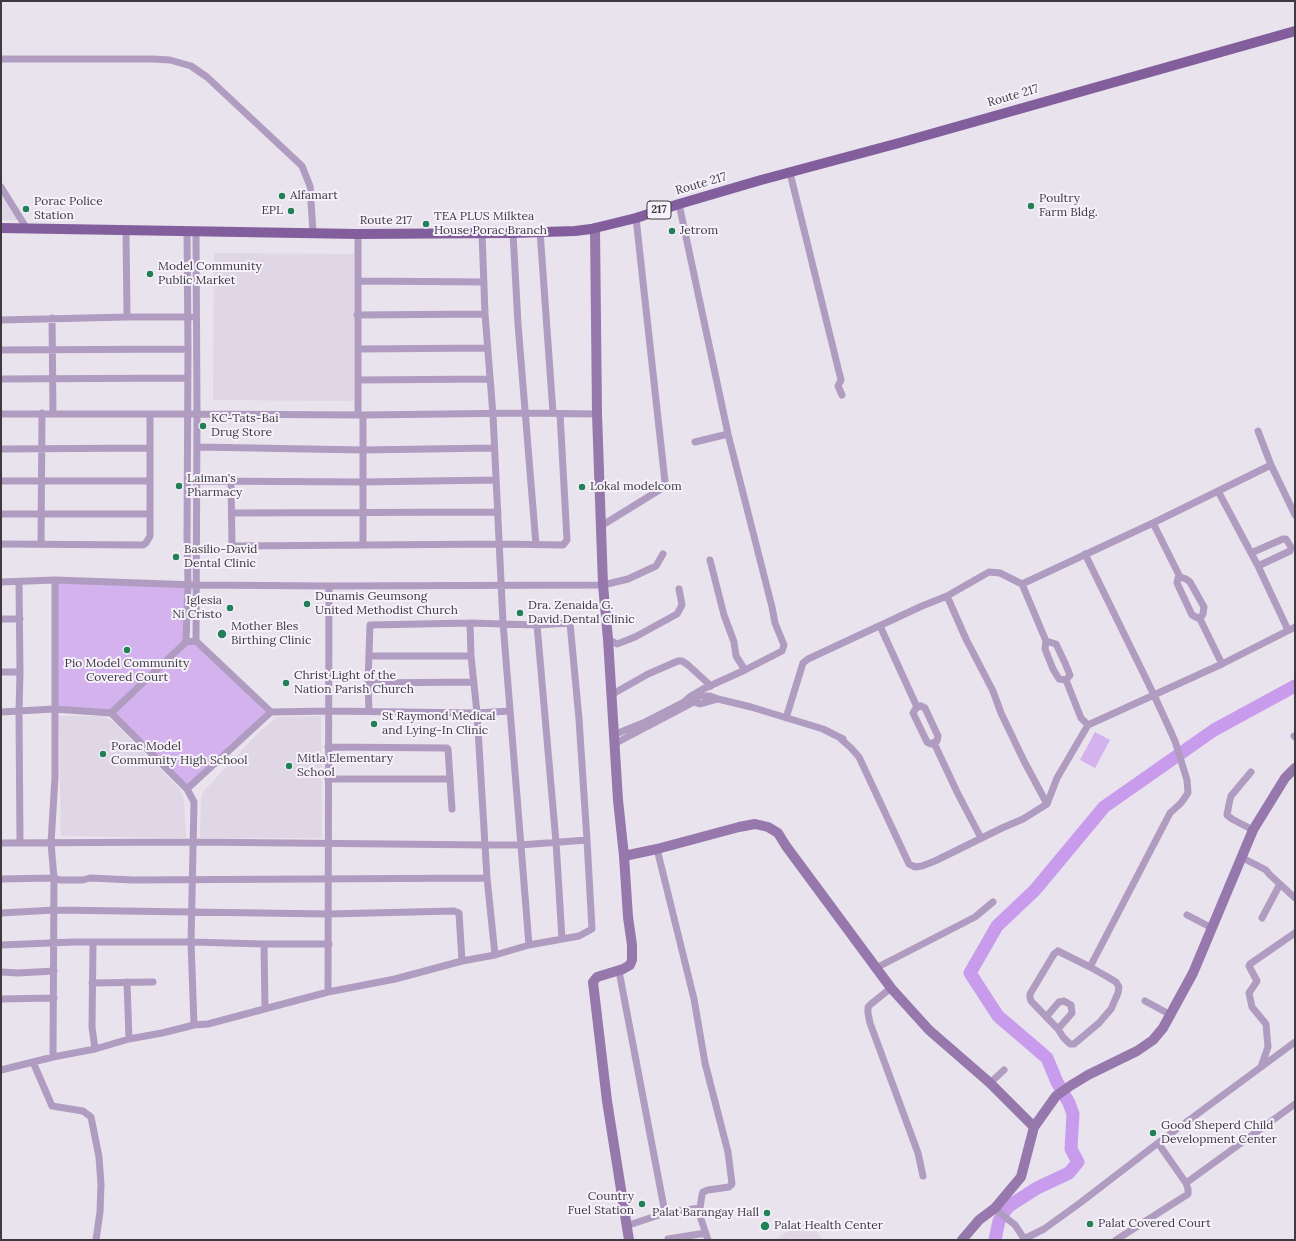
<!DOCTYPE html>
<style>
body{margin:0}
#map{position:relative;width:1296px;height:1241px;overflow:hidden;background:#e9e3ed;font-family:Lora,serif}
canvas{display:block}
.frame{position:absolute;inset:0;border:2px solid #3d3b3f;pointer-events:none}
</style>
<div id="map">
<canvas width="1296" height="1241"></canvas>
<div class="frame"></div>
</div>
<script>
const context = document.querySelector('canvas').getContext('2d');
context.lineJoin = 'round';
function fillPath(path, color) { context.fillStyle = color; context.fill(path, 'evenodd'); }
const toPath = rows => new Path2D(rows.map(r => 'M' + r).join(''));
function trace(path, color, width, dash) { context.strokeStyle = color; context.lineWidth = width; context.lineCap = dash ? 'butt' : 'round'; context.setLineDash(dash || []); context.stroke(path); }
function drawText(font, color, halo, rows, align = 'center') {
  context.font = font + ' Lora,serif'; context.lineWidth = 4; context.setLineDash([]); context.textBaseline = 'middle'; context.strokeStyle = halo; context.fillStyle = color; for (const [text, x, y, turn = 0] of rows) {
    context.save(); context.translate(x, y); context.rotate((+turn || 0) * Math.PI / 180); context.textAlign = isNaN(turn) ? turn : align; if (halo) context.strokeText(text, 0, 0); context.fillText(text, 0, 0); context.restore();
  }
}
const built = toPath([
 [1,194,18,220,1,220],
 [214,253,354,254,354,401,213,400],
 [59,716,102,716,113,721,179,788,184,800,186,838,61,836],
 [321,716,322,838,200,838,201,800,203,792,257,734,277,717],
 [807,1218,823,1240,775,1240]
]);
const green = toPath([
 [55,580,188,584,187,642,196,641,271,712,187,789,112,713,54,709],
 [1095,732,1110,740,1095,768,1080,760]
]);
const river = toPath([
 [995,1240,999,1221,1004,1212,1009,1206,1037,1188,1069,1173,1078,1162,1071,1149,1073,1114,1069,1103,1057,1082,1047,1058,998,1016,970,973,997,926,1035,890,1104,807,1214,730,1295,686]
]);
const street = toPath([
 [1,59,153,59,170,60,191,66,207,77,302,166,310,186,313,232],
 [790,173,841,380,838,386,842,395],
 [1,187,27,229],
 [679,204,728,434,772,607,775,623,784,645,782,651,745,670],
 [126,230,127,317],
 [540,231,553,413],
 [482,233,485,314,493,415,503,623,529,945],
 [513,233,518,324,536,545],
 [358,234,358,415],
 [358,281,484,282],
 [357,315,485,314],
 [52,318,53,413],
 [1,320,127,317,191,317],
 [358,349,487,348],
 [1,350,188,349],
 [1,379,188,378],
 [358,380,490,379],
 [1,414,197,414,363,415,525,413,597,414],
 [1258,431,1271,465,1295,515],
 [695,442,728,434],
 [197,447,363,450,494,448],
 [1,449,150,448],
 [1,481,150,481],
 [196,481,363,482,496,480],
 [231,481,232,545,236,546,500,544,563,545,567,540,560,414],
 [1218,491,1258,566,1288,630],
 [232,513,498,512],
 [1,514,150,514],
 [1153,523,1180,577,1178,578,1177,583,1192,615,1200,619,1222,664],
 [601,526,661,489,665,482,636,218],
 [1,544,143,545,146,543,150,536,150,414],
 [41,544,42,413],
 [363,545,363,415],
 [1251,553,1283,539,1286,539,1291,547,1290,551,1258,566],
 [1085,554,1154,695,1175,741,1187,780,1188,793,1181,803,1170,813,1090,967],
 [1180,577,1186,579,1190,582,1204,607,1203,614,1200,619],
 [1,582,55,580,196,585,329,586,603,585,628,579,656,566,663,554],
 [19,582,20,672,19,712,20,843],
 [1022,584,1153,523,1271,465],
 [947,596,966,639,993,691,1001,713,1024,761,1047,804],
 [1,619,20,619],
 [470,623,471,656,477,713,487,878,495,955],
 [537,625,556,842,562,939],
 [880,626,917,707],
 [608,639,617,644,625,641,635,637,677,614,682,605,679,589],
 [196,641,197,414,196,231],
 [1046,641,1045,649,1053,669,1059,679,1066,680],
 [186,642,188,584,187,539,188,349,187,231],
 [369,656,471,656],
 [1,672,20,672],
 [368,683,474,682],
 [611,695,648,674,678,661,682,661,688,665,711,686],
 [694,702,700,704,718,699],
 [921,706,925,708,938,736,937,741,931,744,927,742,913,713,916,708,921,706],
 [1,712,54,709,111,713,187,789,194,802,191,942,194,1025],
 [111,713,186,642,196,641,271,712],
 [786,718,803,663,808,659,922,606,947,596,989,572,1000,573,1022,584,1046,641,1056,644,1065,663,1070,675,1066,680,1081,718,1088,725],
 [613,735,643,723,684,702,691,696,703,689,745,670,736,656,734,642,724,615,710,560],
 [1294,736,1295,737],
 [934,743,958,794,981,838],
 [614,744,694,702,698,696,710,696,718,699,751,707,823,729,843,739,841,739,851,748,859,757,909,864,915,867,922,866,935,861,1002,828,1023,819,1047,804,1057,778,1088,725,1222,664,1295,627],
 [328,747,447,748,448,749,452,809],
 [1251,772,1231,796,1229,804,1227,815,1232,819,1253,830],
 [328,779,450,779],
 [187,789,271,712,330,711,477,713,510,711],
 [1,843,193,842,486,845,520,845,587,840],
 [657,849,694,999,705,1063,728,1152,732,1184,729,1187,708,1190,703,1192,702,1195,700,1208,701,1219,708,1240],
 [1241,857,1266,870,1269,874,1295,898],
 [1,879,54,878,60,880,83,880,90,878,133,880,487,878],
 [1,913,54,910,328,914,454,911,459,913,462,961],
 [1187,915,1212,928],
 [1262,918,1280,884],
 [93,943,92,1027,95,1049],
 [264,944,265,1008],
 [1,945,74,942,191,942,264,944,329,944],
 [1058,951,1090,967,1106,976,1116,982,1119,987,1118,993,1111,1009,1099,1023,1074,1044,1070,1044,1063,1037,1058,1029,1031,1001,1030,997,1030,994,1054,954,1058,951],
 [876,968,975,917,993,902],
 [619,971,665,1213],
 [1,972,18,973,54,971],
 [127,982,129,1039],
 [92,983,153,982],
 [891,988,871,1004,868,1007,868,1013,870,1023,918,1153,923,1176],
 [328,992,329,586],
 [1,999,54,998],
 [1145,1001,1171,1015],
 [1046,1017,1059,1002,1064,1001,1071,1005,1072,1013,1058,1029],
 [53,1057,54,878,51,843,55,777,55,580],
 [33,1062,52,1106,83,1111,91,1117,99,1157,101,1184,100,1212,96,1240],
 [1261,1067,1268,1047,1266,1024,1252,1007,1249,993,1257,981,1249,966,1250,964,1295,933],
 [1,1070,53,1057,95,1049,129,1039,162,1033,194,1025,208,1024,328,992,395,979,462,961,495,955,529,945,579,936,592,929,587,840,579,719,570,623,537,625,470,623,370,625,368,683,369,711],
 [990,1083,1004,1070],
 [1186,1183,1295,1104],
 [995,1208,1000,1213,1015,1225,1025,1240],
 [626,1226,665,1213,700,1208],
 [668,1239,706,1233],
 [1024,1239,1044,1229,1080,1203,1158,1143,1295,1042],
 [1116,1240,1188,1194,1188,1189,1186,1183,1158,1143]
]);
const secondary = toPath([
 [595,228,597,414,603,585,608,639,618,800,624,856,628,917,632,945,632,960,630,965,623,969,597,977,593,982,607,1101,629,1240],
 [624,856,657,849,739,827,755,824,768,827,778,833,786,846,891,988,929,1030,990,1083,1034,1127],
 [962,1240,979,1220,995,1208,1021,1177,1034,1127,1056,1096,1070,1086,1088,1075,1137,1051,1153,1040,1163,1028,1193,973,1253,830,1285,778,1295,768]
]);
const primary = toPath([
 [1,228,358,234,513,233,575,231,591,229,636,218,679,204,761,180,899,143,1295,31]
]);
const markers = [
 [282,196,4,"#228057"],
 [1031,206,4,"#228057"],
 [26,209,4,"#228057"],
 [291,211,4,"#228057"],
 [426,224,4,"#228057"],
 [672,231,4,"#228057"],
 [150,274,4,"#228057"],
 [203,426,4,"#228057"],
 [179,486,4,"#228057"],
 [582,487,4,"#228057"],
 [176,557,4,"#228057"],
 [307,604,4,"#228057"],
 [230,608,4,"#228057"],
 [520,613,4,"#228057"],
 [222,634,5,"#228057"],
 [127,650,4,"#228057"],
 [286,683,4,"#228057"],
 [374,724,4,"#228057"],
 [103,754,4,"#228057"],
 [289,766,4,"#228057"],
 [1153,1133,4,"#228057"],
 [642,1204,4,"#228057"],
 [767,1213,4,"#228057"],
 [1090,1224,4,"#228057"],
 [765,1226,5,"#228057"]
];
const shields = [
 [659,210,24]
];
const shieldNames = [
 ["217",659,210]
];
const streetNames = [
 ["Route 217",1013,96,-16],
 ["Route 217",701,184,-16],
 ["Route 217",386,221]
];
const poiNames = [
 ["Alfamart",290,196],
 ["Poultry",1039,199],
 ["Farm Bldg.",1039,213],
 ["Porac Police",34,202],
 ["Station",34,216],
 ["EPL",283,211,"right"],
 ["TEA PLUS Milktea",434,217],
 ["House Porac Branch",434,231],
 ["Jetrom",680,231],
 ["Model Community",158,267],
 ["Public Market",158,281],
 ["KC-Tats-Bai",211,419],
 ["Drug Store",211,433],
 ["Laiman's",187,479],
 ["Pharmacy",187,493],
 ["Lokal modelcom",590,487],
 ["Basilio-David",184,550],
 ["Dental Clinic",184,564],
 ["Dunamis Geumsong",315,597],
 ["United Methodist Church",315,611],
 ["Iglesia",222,601,"right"],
 ["Ni Cristo",222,615,"right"],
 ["Dra. Zenaida G.",528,606],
 ["David Dental Clinic",528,620],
 ["Mother Bles",231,627],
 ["Birthing Clinic",231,641],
 ["Pio Model Community",127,664,"center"],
 ["Covered Court",127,678,"center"],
 ["Christ Light of the",294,676],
 ["Nation Parish Church",294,690],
 ["St Raymond Medical",382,717],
 ["and Lying-In Clinic",382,731],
 ["Porac Model",111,747],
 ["Community High School",111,761],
 ["Mitla Elementary",297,759],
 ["School",297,773],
 ["Good Sheperd Child",1161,1126],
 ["Development Center",1161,1140],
 ["Country",634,1197,"right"],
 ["Fuel Station",634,1211,"right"],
 ["Palat Barangay Hall",759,1213,"right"],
 ["Palat Covered Court",1098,1224],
 ["Palat Health Center",774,1226]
];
fillPath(built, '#dfd6e6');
fillPath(green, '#d3b2ed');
trace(river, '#c99bec', 13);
trace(street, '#b09cc0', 7);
trace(secondary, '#9678ac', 10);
trace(primary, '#835e9d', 10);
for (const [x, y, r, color] of markers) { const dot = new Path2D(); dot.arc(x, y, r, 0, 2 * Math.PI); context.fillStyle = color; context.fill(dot); trace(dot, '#f6f1fb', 1.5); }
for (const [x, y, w] of shields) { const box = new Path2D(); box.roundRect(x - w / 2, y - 9, w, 18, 3); context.fillStyle = '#f6f1fb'; context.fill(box); trace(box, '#3d3b3f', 1); }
drawText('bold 11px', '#3d3b3f', null, shieldNames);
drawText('12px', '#3d3b3f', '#f6f1fb', streetNames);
drawText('12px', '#3d3b3f', '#f6f1fb', poiNames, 'left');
</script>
